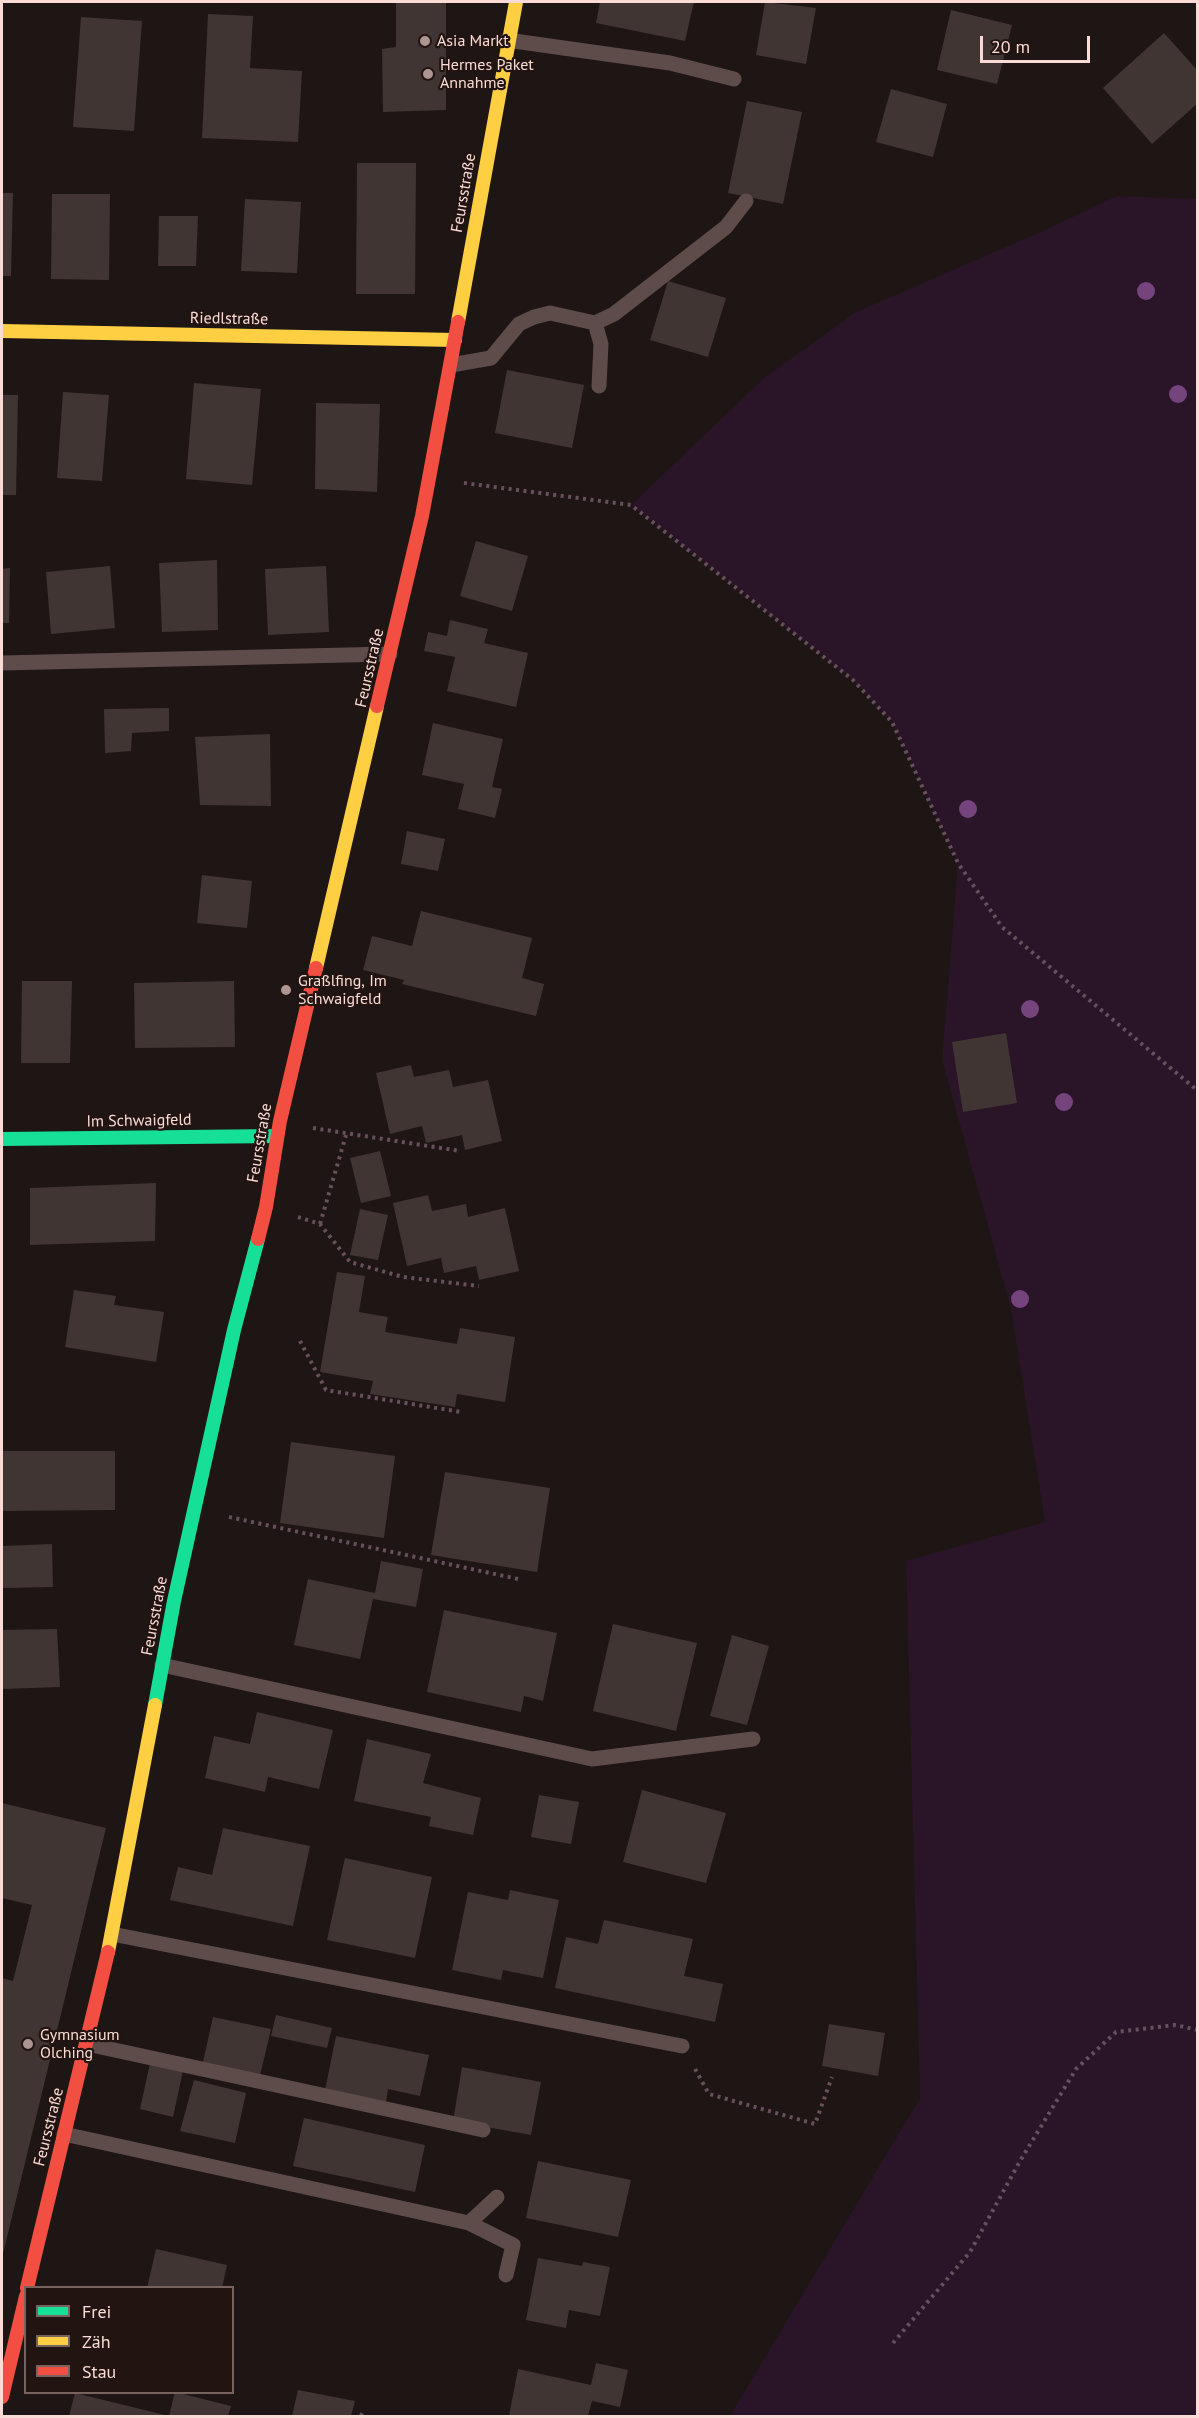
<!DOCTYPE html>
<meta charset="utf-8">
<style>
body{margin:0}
#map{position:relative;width:1199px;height:2418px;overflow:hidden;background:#1e1614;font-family:"PT Sans",sans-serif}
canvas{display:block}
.frame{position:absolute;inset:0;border:3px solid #fadbd6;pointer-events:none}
.legend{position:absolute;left:24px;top:2286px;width:210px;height:108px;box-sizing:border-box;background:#221410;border:2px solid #78645f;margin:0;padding:8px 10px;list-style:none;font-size:18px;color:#fadbd6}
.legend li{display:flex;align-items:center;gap:12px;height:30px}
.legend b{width:30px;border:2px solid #78645f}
.scale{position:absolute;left:980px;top:36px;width:110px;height:27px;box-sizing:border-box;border:3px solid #fadbd6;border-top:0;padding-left:8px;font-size:18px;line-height:21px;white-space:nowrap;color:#fadbd6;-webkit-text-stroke:4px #221410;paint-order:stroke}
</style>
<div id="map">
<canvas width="1199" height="2418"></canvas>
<div class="frame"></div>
<ul class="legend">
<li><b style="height:8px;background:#16e098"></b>Frei</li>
<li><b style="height:8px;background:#ffcf43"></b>Zäh</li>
<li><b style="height:8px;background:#f24e42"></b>Stau</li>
</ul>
<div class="scale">20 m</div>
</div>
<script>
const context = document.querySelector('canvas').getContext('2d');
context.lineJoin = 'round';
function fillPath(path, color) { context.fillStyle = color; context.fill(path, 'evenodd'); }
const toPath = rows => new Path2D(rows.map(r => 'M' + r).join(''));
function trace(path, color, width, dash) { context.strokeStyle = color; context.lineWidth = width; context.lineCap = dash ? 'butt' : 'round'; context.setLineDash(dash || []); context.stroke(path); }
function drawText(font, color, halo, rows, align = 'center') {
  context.font = font + ' "PT Sans",sans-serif'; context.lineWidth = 4.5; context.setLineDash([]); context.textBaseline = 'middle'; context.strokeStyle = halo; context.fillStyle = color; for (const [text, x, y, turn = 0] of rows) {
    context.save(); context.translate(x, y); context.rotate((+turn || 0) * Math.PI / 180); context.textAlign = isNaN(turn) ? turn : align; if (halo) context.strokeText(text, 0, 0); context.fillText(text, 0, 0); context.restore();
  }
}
const green = toPath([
 [1117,196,1197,199,1197,2416,730,2416,920,2098,906,1561,1045,1522,1011,1309,942,1060,958,863,892,722,853,680,631,505,764,378,856,312,1045,230]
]);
const building = toPath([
 [396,2,446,2,446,110,383,112,382,49,396,47],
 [600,2,694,2,685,41,596,23],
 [765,2,816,8,806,64,756,55],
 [951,10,1012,25,997,84,937,70],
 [208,14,253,16,250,68,302,71,298,142,202,138],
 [81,17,142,21,134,131,73,127],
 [1164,33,1198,71,1198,103,1152,144,1103,88],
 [891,89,947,104,933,157,876,142],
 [747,101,802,112,783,204,728,193],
 [357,163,416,163,415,294,356,294],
 [2,193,13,193,11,276,2,276],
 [52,194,110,194,109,280,51,279],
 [245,199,301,202,297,273,241,271],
 [159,216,198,216,196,266,158,266],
 [668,281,726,298,708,357,650,340],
 [507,370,584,385,572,448,495,433],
 [194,383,261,389,252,485,186,479],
 [63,392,109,395,102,481,57,478],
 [2,395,18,395,16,495,2,495],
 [316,403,380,404,377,492,315,489],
 [476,541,528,556,512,611,460,596],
 [217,560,218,630,162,632,159,563],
 [110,566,115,628,51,634,46,572],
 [326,566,329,632,268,635,265,569],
 [10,568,9,623,2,623,2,569],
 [450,620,488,629,484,643,528,653,516,707,447,691,455,657,424,651,428,632,447,636],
 [169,708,169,731,132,733,131,751,105,753,104,709],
 [433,723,503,739,492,787,502,789,495,818,458,809,464,784,422,775],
 [270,734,271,806,200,805,195,737],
 [407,831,445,839,438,871,401,864],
 [202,875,252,881,247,928,197,923],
 [421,911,532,938,522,978,544,984,536,1016,402,984,404,980,363,970,372,936,412,946],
 [22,981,72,981,70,1063,21,1063],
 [234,981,235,1047,135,1048,134,983],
 [1006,1033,1017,1103,963,1112,952,1042],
 [411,1065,414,1077,449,1070,453,1087,488,1080,502,1141,465,1150,462,1135,426,1143,422,1126,390,1134,376,1073],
 [380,1151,391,1196,361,1203,350,1158],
 [156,1183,155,1241,30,1245,30,1188],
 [428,1195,432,1211,466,1204,468,1217,505,1208,519,1271,479,1280,476,1266,444,1273,441,1258,407,1266,393,1203],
 [360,1209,388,1215,378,1260,350,1255],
 [337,1272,365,1276,359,1312,388,1317,385,1332,457,1344,460,1328,515,1337,505,1402,457,1394,455,1407,370,1394,373,1381,320,1372],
 [74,1290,116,1296,114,1305,164,1312,156,1362,65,1347],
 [291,1442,395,1456,384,1538,280,1523],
 [2,1451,115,1451,115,1510,2,1511],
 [445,1472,550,1488,537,1572,431,1555],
 [52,1544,53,1587,2,1588,2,1546],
 [381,1561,423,1569,416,1607,373,1599,360,1659,294,1645,308,1579,375,1593],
 [444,1610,557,1633,543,1701,524,1696,521,1712,427,1692],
 [613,1624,697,1643,676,1731,593,1711],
 [57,1629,60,1687,2,1689,2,1630],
 [732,1635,769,1646,747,1725,710,1716],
 [257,1712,333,1730,319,1789,268,1777,265,1792,205,1778,214,1736,250,1744],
 [367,1739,431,1754,423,1783,481,1798,473,1835,429,1826,431,1817,354,1801],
 [642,1790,726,1813,706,1883,623,1862],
 [539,1795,579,1802,571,1844,531,1837],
 [2,1803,106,1828,2,2258,2,1978,13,1981,32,1905,2,1898],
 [223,1828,310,1846,293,1926,170,1900,178,1867,212,1875],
 [345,1858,432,1877,415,1958,327,1940],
 [510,1890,559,1900,543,1978,503,1970,501,1980,452,1970,468,1892,508,1900],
 [604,1920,693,1939,684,1976,723,1984,715,2022,555,1988,566,1937,598,1944],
 [276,2015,332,2028,327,2048,271,2036],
 [213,2017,271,2029,259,2080,203,2062],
 [829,2024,885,2033,878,2076,822,2066],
 [336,2036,429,2055,420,2096,388,2089,386,2102,325,2090],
 [150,2063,183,2071,173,2117,140,2109],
 [462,2067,541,2082,531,2135,453,2121],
 [194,2080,246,2093,235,2143,180,2131],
 [304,2118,425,2145,415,2192,293,2166],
 [538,2161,631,2180,618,2237,526,2218],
 [156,2249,227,2265,222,2288,147,2288],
 [538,2258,582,2266,583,2262,610,2267,600,2316,569,2310,566,2328,526,2320],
 [596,2363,628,2370,620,2407,592,2401,588,2416,509,2416,518,2369,591,2385],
 [298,2390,355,2401,351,2416,292,2416],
 [175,2392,231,2406,228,2416,69,2416,75,2393,169,2416]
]);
const path = toPath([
 [464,483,631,505,853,680,892,722,958,863,1002,927,1198,1091],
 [313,1128,460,1151],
 [298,1217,320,1224,350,1262,403,1277,479,1286],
 [320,1224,346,1135],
 [300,1341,326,1390,461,1412],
 [229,1517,518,1579],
 [695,2069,709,2094,815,2124,832,2077],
 [893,2343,970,2252,1020,2161,1076,2069,1116,2032,1175,2025,1198,2030],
 [361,2416,363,2411]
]);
const lane = toPath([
 [507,40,670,63,734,79],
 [595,323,601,344,599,386],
 [451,365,491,358,519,324,534,317,550,313,595,323,614,314,726,227,746,201],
 [2,663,390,654],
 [162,1665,592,1759,753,1739],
 [112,1934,682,2046],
 [87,2044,483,2130],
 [64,2134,469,2223,497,2197],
 [469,2223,513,2245,506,2275]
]);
const fast = toPath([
 [2,1139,277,1136],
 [155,1705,174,1601,234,1330,258,1239]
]);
const slow = toPath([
 [458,322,516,2],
 [2,331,455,340],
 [316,968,377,706],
 [108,1952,155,1705]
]);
const jam = toPath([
 [377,706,422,516,458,322],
 [258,1239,266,1207,280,1121,316,968],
 [27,2288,108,1952],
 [2,2397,26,2296]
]);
const trees = [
 [1146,291],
 [1178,394],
 [968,809],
 [1030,1009],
 [1064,1102],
 [1020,1299]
];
const markers = [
 [425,41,6,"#ad9692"],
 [428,74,6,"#ad9692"],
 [286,990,6,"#ad9692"],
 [28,2044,6,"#ad9692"]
];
const poiNames = [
 ["Asia Markt",437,41],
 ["Hermes Paket",440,65],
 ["Annahme",440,83],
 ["Graßlfing, Im",298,981],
 ["Schwaigfeld",298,999],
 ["Gymnasium",40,2035],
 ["Olching",40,2053]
];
const streetNames = [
 ["Feursstraße",464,193,-80],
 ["Riedlstraße",229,319,1],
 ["Feursstraße",370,668,-77],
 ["Im Schwaigfeld",139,1121,-1],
 ["Feursstraße",260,1143,-80],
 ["Feursstraße",155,1616,-79],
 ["Feursstraße",49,2127,-76]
];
fillPath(green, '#291428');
fillPath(building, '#403532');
trace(path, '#67505b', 4, [3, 4.5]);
trace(lane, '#5d4c4a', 15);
trace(fast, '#16e098', 14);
trace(slow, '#ffcf43', 14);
trace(jam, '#f24e42', 14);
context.fillStyle = '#75447d';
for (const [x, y] of trees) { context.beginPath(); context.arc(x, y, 9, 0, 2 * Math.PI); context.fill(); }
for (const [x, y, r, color] of markers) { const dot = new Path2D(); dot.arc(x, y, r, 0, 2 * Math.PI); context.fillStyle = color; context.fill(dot); trace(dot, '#221410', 2); }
drawText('16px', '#fadbd6', '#221410', poiNames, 'left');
drawText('16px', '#fadbd6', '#221410', streetNames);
</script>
